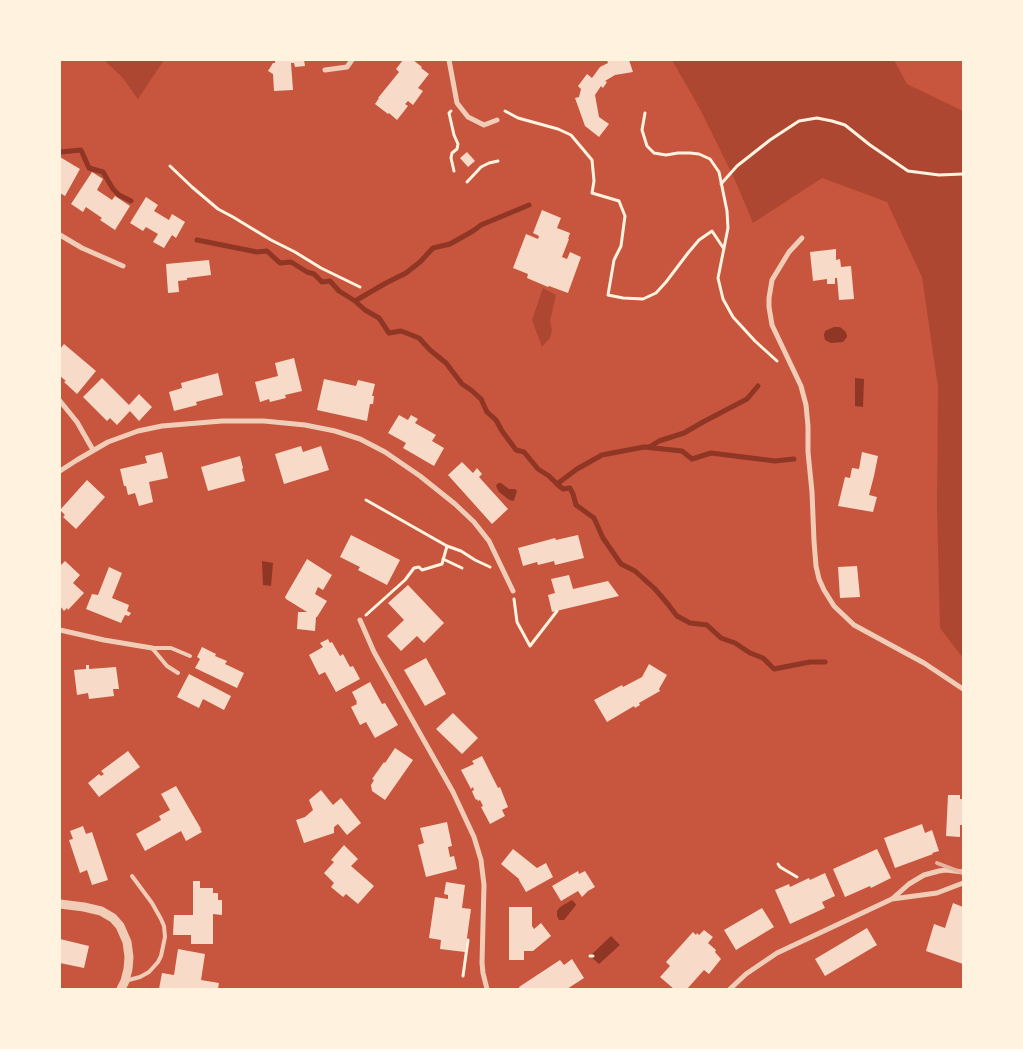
<!DOCTYPE html>
<style>
body{margin:0}
#map{position:relative;width:1023px;height:1049px;overflow:hidden;background:#c8553d;font-family:Arial,sans-serif}
canvas{display:block}
.frame{position:absolute;inset:0;border:61px solid #fff3e0;pointer-events:none}
</style>
<div id="map">
<canvas width="1023" height="1049"></canvas>
<div class="frame"></div>
</div>
<script>
const context = document.querySelector('canvas').getContext('2d');
context.lineJoin = 'round';
function fillPath(path, color) { context.fillStyle = color; context.fill(path, 'evenodd'); }
const toPath = rows => new Path2D(rows.map(r => 'M' + r).join(''));
function trace(path, color, width, dash) { context.strokeStyle = color; context.lineWidth = width; context.lineCap = dash ? 'butt' : 'round'; context.setLineDash(dash || []); context.stroke(path); }
const green = toPath([
 [104,60,164,60,138,99,122,77],
 [672,60,894,60,907,84,963,111,963,658,940,628,937,508,938,387,922,277,887,202,822,178,753,223,735,180,700,109],
 [543,288,556,295,550,321,552,330,550,338,542,347,532,320]
]);
const water = toPath([
 [834,327,840,327,846,332,847,337,843,342,831,343,825,340,824,335,825,331],
 [855,378,864,379,863,407,855,406],
 [498,483,501,483,509,489,515,489,517,491,514,500,512,501,508,499,499,492,496,486],
 [262,561,273,563,271,586,263,585],
 [572,900,575,903,576,905,564,920,559,920,557,916,557,911,560,907],
 [611,936,620,945,599,964,590,956]
]);
const stream = toPath([
 [60,152,81,150,89,168,103,172,113,189,119,195,131,201],
 [197,240,257,252,267,251,280,263,291,262,307,272,314,274,322,282,330,281,339,291,355,301,365,310,379,318,389,333,401,331,419,338,430,350,446,363,462,384,471,390,481,399,487,412,496,420,502,431,516,450,524,452,538,469,549,476,557,484,577,469,602,455,644,447,682,451,692,459,711,453,775,461,794,459],
 [355,301,386,283,406,273,420,262,433,248,450,244,473,231,481,225,529,205],
 [648,447,651,446,659,441,684,433,703,422,747,399,758,386],
 [557,484,563,489,570,488,573,494,576,505,594,518,603,538,621,564,635,571,655,589,667,603,677,616,690,623,707,625,721,638,735,643,750,653,763,658,774,669,810,662,825,662]
]);
const building = toPath([
 [275,60,304,60,305,66,295,67,294,63,291,63,293,90,274,91,273,74,268,71,273,63,275,63],
 [403,60,413,60,422,67,421,68,429,74,418,88,423,91,413,105,408,101,405,104,408,106,397,120,389,113,388,114,375,104,379,98,378,98,399,72,396,69],
 [607,60,629,60,633,72,615,75,605,81,607,82,603,88,601,86,595,95,599,117,609,124,599,137,585,126,575,98,579,97,581,89,578,86,587,74,592,78,600,67,608,63],
 [467,152,475,161,468,167,460,158],
 [60,157,80,169,65,196,60,193],
 [92,172,103,179,97,190,112,200,115,196,130,206,115,230,100,220,102,218,86,207,83,212,71,204],
 [146,197,158,205,154,211,169,220,172,214,185,222,176,238,172,235,164,248,153,242,158,234,146,227,143,231,130,223],
 [542,210,561,218,557,228,570,233,568,239,569,239,562,257,567,259,570,252,581,257,568,293,549,286,548,287,527,278,528,274,513,268,526,234,538,239,539,236,533,233],
 [836,249,836,260,840,259,841,267,851,266,854,299,839,300,837,278,835,278,835,284,827,284,827,279,813,281,810,252],
 [209,260,211,275,187,278,187,280,178,281,179,292,168,293,166,264],
 [64,344,96,371,77,394,64,382,66,381,60,376,60,349],
 [294,358,302,391,285,395,286,398,270,402,269,399,260,402,255,382,278,376,275,363],
 [218,373,223,395,196,402,197,405,174,411,169,392,182,388,181,383],
 [102,378,129,405,139,394,152,407,139,421,130,411,117,425,110,418,107,421,83,397],
 [324,379,356,386,358,380,375,384,372,396,374,396,373,404,370,404,367,421,317,410],
 [399,415,408,420,411,415,418,419,415,423,436,435,432,441,444,448,434,466,403,448,406,443,388,433],
 [301,446,303,452,321,446,329,470,284,484,275,454],
 [162,452,168,478,149,482,153,502,139,506,135,493,128,495,126,486,124,486,120,469,147,463,145,456],
 [862,452,878,456,874,476,869,495,877,497,873,512,838,506,845,477,850,478,852,468,859,469],
 [240,456,243,468,242,469,245,481,208,491,201,467],
 [462,462,473,473,477,468,482,474,479,477,508,509,492,524,448,475],
 [87,480,105,497,76,529,63,517,65,515,60,510],
 [351,535,400,560,387,585,358,570,360,567,340,557],
 [578,535,584,558,555,565,554,561,538,565,537,562,523,566,518,548,555,538,556,540],
 [307,559,332,575,323,590,318,587,315,594,327,601,317,617,316,617,315,631,297,629,298,612,307,612,286,599,285,597],
 [65,561,80,575,73,583,84,593,68,610,67,608,64,611,60,606,60,566],
 [857,566,860,597,840,598,838,567],
 [109,567,122,573,112,598,129,605,127,611,131,613,129,616,125,615,121,623,86,609,92,594,98,595],
 [569,575,573,589,608,581,619,596,552,612,548,595,555,593,551,579],
 [408,585,444,623,424,643,417,636,401,651,387,636,404,620,388,603],
 [328,639,330,643,332,642,340,656,343,654,350,667,353,666,360,679,336,692,325,672,319,675,309,655,323,647,320,643],
 [202,647,216,654,215,656,227,661,225,664,244,673,237,688,195,668,200,659,197,657],
 [426,658,446,694,425,706,404,670],
 [649,664,667,675,659,689,660,691,639,703,640,705,635,708,634,706,607,722,594,700,622,685,623,687,642,677],
 [86,665,89,665,89,669,116,667,119,689,113,689,114,696,89,699,88,693,77,695,74,670,86,669],
 [189,674,231,696,224,710,203,699,199,708,177,697],
 [370,682,382,704,385,703,398,725,375,738,366,722,360,725,351,707,357,704,356,702,357,702,352,692],
 [453,713,478,738,462,754,436,729],
 [395,748,413,760,385,800,372,791,371,785,374,780,372,779,384,762,385,763],
 [128,751,140,767,99,797,88,783,99,774,101,776,104,774,101,771],
 [482,756,498,788,500,787,508,807,502,810,505,816,490,824,481,807,483,806,480,800,478,801,477,799,476,800,473,794,472,791,474,790,473,787,471,789,461,770,474,764,472,761],
 [176,786,201,829,200,829,202,832,186,841,181,831,145,851,136,834,161,820,159,816,170,810,161,794],
 [321,790,333,805,341,798,361,823,347,835,338,824,334,827,334,833,304,843,296,820,305,817,313,810,309,800],
 [948,795,960,795,960,799,963,799,963,825,960,825,960,837,946,836],
 [447,822,452,846,448,847,450,857,454,856,457,869,426,877,418,845,424,843,420,828],
 [922,824,925,833,932,830,939,851,932,853,933,854,895,868,884,838],
 [83,826,86,834,92,832,108,880,92,885,87,870,80,873,69,840,73,839,70,831],
 [344,845,358,859,351,866,374,886,358,904,346,894,343,897,331,887,334,883,324,873,334,862,331,860],
 [513,849,537,868,546,863,553,877,526,892,519,880,519,879,501,864],
 [877,849,891,878,871,888,870,886,845,897,833,869],
 [578,871,579,874,585,871,595,887,588,891,582,897,578,891,561,901,552,886],
 [825,873,835,896,822,902,825,908,790,924,775,890,789,884,790,887,809,878,810,880],
 [193,881,200,881,200,888,213,888,213,893,218,893,218,900,222,900,222,915,213,914,213,944,191,944,191,935,173,935,174,915,193,915],
 [446,882,465,885,462,908,471,909,465,952,440,949,441,940,429,938,435,897,448,899,448,895,444,894],
 [953,903,963,907,963,964,926,951,934,924,945,928],
 [509,907,532,907,532,926,534,929,541,923,551,936,533,951,524,951,524,960,509,960],
 [762,908,774,927,736,950,724,930],
 [867,928,877,945,825,976,815,959],
 [704,930,713,937,708,943,716,950,715,952,721,959,709,974,704,970,687,989,674,989,660,977,670,966,666,962,693,932,696,935,697,933,699,935],
 [60,939,89,946,84,968,60,963],
 [178,949,205,954,201,980,219,983,218,989,159,989,162,973,174,975],
 [572,959,584,978,567,989,520,989,519,987,560,960,564,965]
]);
const path = toPath([
 [451,111,449,113,454,135,458,144,457,149,452,153,451,158,454,171],
 [505,111,518,118,558,129,571,135,592,160,594,181,592,193,619,201,625,216,621,246,614,260,608,295,623,298,643,299,656,293,666,282,688,253,699,240,712,231,724,249],
 [645,113,642,130,647,146,654,153,666,155,678,153,690,153,699,154,710,159,719,172,727,211,728,228,718,278,723,299,733,317,755,341,777,361],
 [170,166,192,187,218,209,233,217,271,240,295,252,321,268,360,287],
 [467,182,481,167,489,163,498,161],
 [721,184,737,166,770,140,799,121,817,118,832,121,845,125,870,145,908,171,939,175,963,174],
 [366,500,447,546],
 [443,559,462,568],
 [514,599,517,622,530,646,557,611],
 [366,615,405,580,414,568,419,567,422,570,442,564,447,546,461,551,475,560,490,567],
 [778,864,780,867,797,877],
 [590,956,593,956],
 [463,976,468,940]
]);
const service = toPath([
 [152,648,171,648,190,656],
 [152,648,167,666,178,673],
 [125,981,140,977,149,972,158,962,161,956,165,937,164,926,161,919,152,903,132,876]
]);
const minor = toPath([
 [449,60,457,103,468,117,484,125,497,120],
 [325,70,347,67,352,60],
 [60,235,82,248,123,266],
 [802,238,789,252,772,280,769,298,769,307,772,325,801,386,806,405,808,426,808,452,812,492,814,541,816,566,819,579,824,590,834,606,854,625,924,663,963,689],
 [60,401,77,422,93,450],
 [60,471,77,460,108,442,138,431,162,426,222,421,264,421,305,425,335,431,360,439,385,452,420,476,455,504,474,522,489,541,513,591],
 [360,620,374,652,453,792,474,837,481,860,484,885,482,963,483,973,487,989],
 [60,630,104,640,152,648],
 [892,899,937,893,963,883],
 [730,989,746,974,777,953,892,899,909,884,924,875,939,871,946,870,963,872]
]);
const tertiary = toPath([
 [60,904,84,907,101,911,113,918,120,926,127,942,129,957,128,969,125,981,121,989]
]);
const rail = toPath([
 [937,863,963,873]
]);
fillPath(green, '#ae4732');
fillPath(water, '#8f3625');
trace(stream, '#8f3625', 5);
fillPath(building, '#f7dbc8');
trace(path, '#fff3e0', 3);
trace(service, '#f1ccb7', 4);
trace(minor, '#f1ccb7', 5);
trace(tertiary, '#f1ccb7', 9);
trace(rail, '#e9b49f', 4);
</script>
